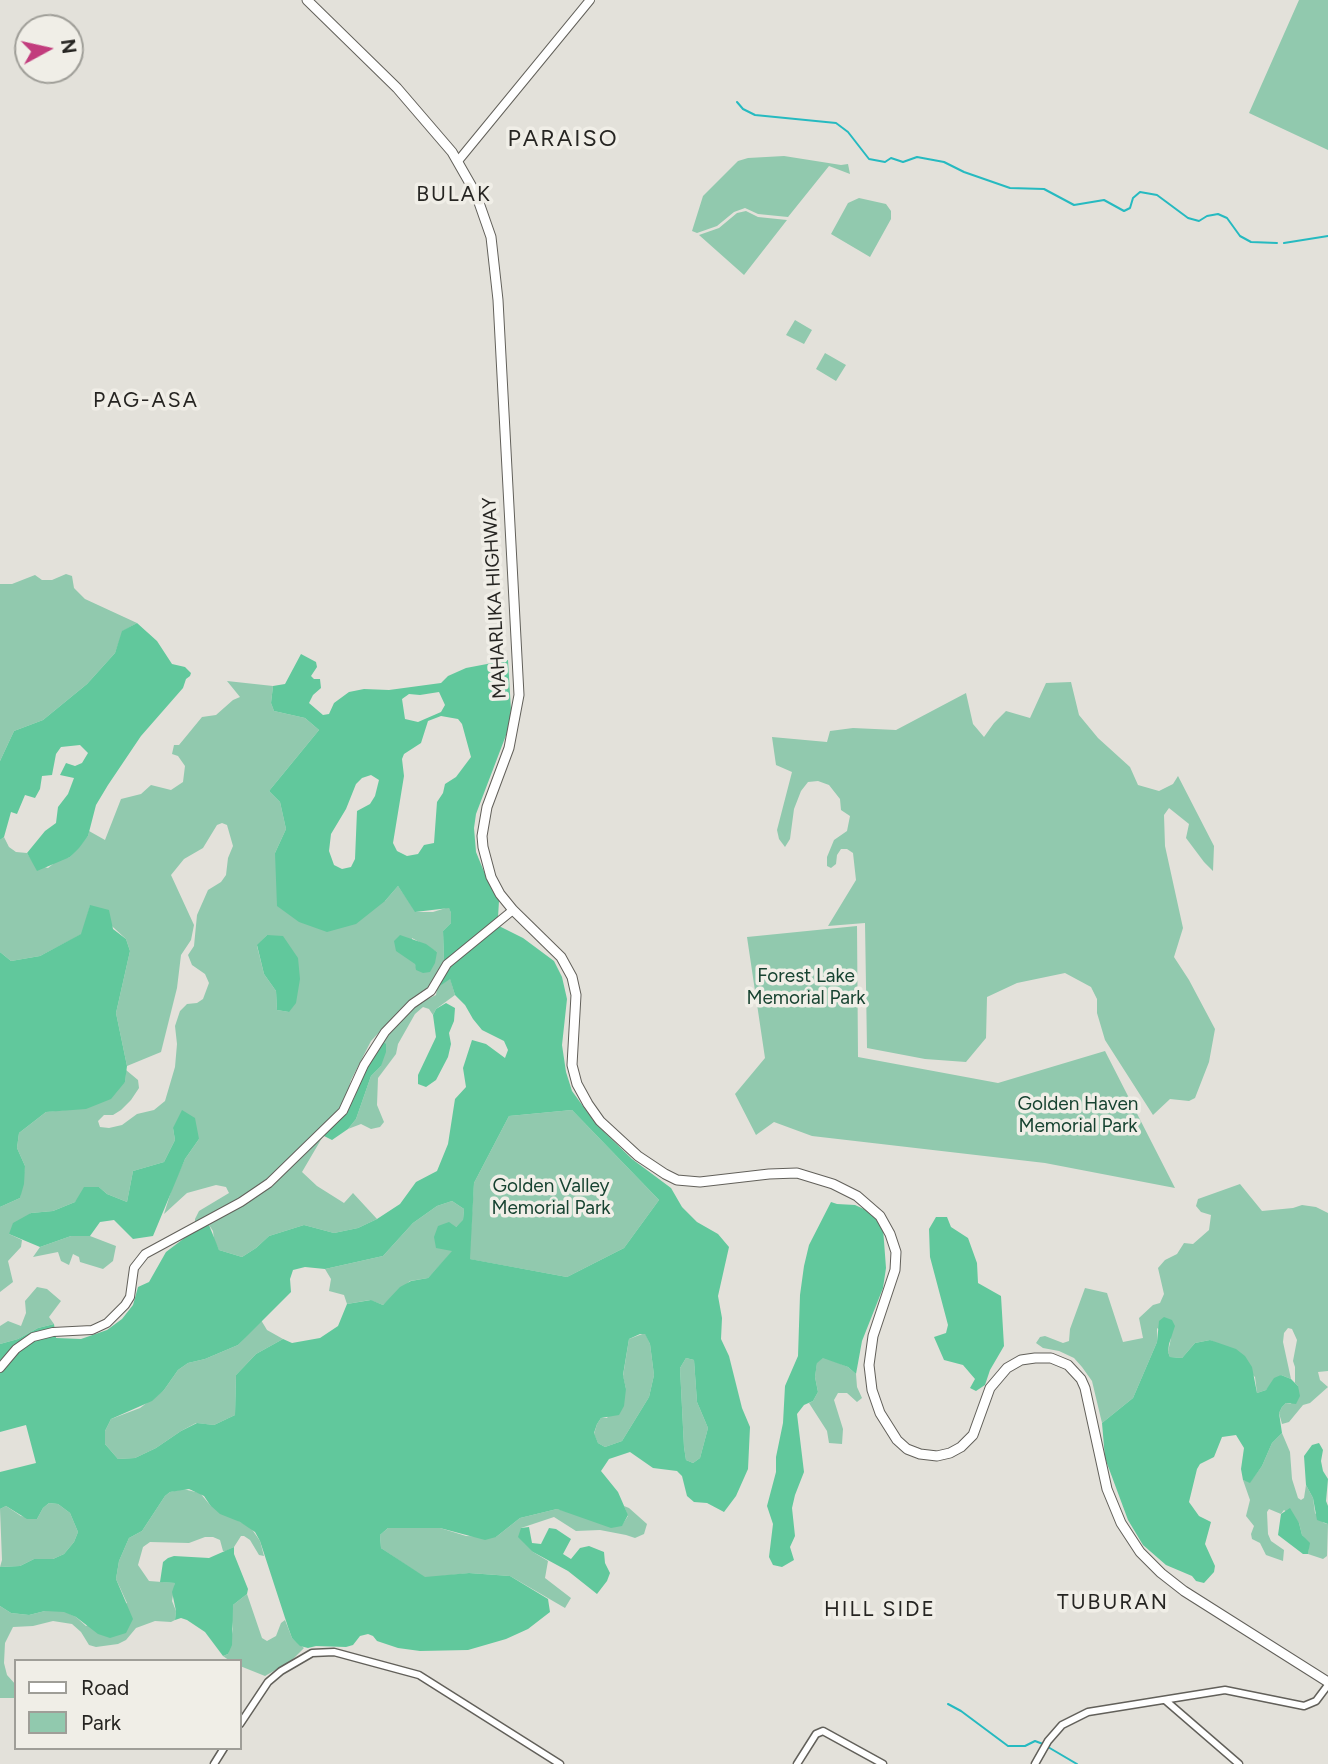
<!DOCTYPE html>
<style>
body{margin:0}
#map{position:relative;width:1328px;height:1764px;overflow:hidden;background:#e3e1da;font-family:Figtree,sans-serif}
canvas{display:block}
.legend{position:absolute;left:14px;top:1659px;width:228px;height:91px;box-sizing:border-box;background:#f0eee7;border:2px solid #9f9e98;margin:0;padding:9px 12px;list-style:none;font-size:21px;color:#262522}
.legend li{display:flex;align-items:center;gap:14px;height:35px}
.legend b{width:35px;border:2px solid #9f9e98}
.north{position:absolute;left:14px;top:14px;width:70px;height:70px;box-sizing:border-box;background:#f0eee7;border:2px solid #9f9e98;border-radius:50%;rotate:82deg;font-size:19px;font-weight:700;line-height:28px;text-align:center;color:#262522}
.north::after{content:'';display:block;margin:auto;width:24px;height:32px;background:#c23c7d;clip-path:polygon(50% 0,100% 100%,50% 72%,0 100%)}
</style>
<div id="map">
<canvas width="1328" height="1764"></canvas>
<ul class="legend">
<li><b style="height:9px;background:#fff"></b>Road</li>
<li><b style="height:19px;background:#91c9ae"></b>Park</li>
</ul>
<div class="north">N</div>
</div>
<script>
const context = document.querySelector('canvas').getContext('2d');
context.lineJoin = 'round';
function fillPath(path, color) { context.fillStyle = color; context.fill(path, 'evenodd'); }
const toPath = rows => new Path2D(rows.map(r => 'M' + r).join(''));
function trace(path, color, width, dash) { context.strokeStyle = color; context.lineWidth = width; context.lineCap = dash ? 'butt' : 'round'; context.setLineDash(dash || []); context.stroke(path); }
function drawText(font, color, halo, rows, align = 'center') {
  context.font = font + ' Figtree,sans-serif'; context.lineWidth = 7; context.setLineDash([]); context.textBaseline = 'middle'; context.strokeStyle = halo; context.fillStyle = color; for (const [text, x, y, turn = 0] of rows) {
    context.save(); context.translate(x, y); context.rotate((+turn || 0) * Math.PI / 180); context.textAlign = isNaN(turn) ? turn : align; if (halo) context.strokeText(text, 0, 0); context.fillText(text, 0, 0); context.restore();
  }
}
const green = toPath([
 [1299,0,1328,0,1328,150,1249,113],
 [784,156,841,165,848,164,850,174,829,166,788,217,758,214,745,208,734,212,717,226,697,233,692,231,703,196,738,161,748,158],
 [859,198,886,204,891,211,891,219,870,257,831,234,848,203],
 [746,211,758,217,787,220,744,275,699,235,719,228,737,213],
 [795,320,812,330,804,344,786,335],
 [825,353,846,365,836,381,816,369],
 [66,574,72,576,74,588,85,599,137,623,123,631,115,653,87,684,43,720,14,731,0,761,0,584,12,584,35,575,42,580,52,580],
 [227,681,273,686,271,703,274,711,305,718,319,730,269,791,280,802,286,829,275,853,385,901,398,886,416,912,433,912,449,907,451,913,451,923,443,931,444,960,432,984,401,1009,371,1041,351,1080,346,1097,302,1172,317,1186,344,1203,353,1193,377,1219,358,1228,334,1233,304,1225,269,1236,256,1248,242,1257,219,1250,214,1240,213,1231,209,1225,195,1230,195,1219,199,1211,229,1193,226,1187,216,1185,187,1193,164,1214,173,1185,185,1159,199,1139,173,1128,175,1140,164,1162,133,1171,127,1202,107,1194,99,1187,75,1202,53,1211,31,1213,9,1234,22,1240,21,1247,8,1261,13,1282,0,1292,0,1207,20,1198,25,1166,17,1148,19,1133,46,1112,65,1110,125,1082,126,1070,138,1080,139,1088,131,1100,121,1110,113,1115,104,1115,98,1121,100,1127,109,1128,122,1125,137,1114,154,1110,165,1101,175,1067,177,1044,175,1026,180,1011,187,1004,197,1003,203,999,209,983,205,974,192,965,188,955,194,946,197,915,208,890,221,882,226,875,228,858,233,846,227,825,222,823,217,825,203,848,184,859,171,875,194,925,191,940,181,955,177,988,161,1052,127,1066,116,1013,130,951,126,939,90,906,82,934,40,956,11,961,0,952,0,840,4,837,9,847,16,852,27,853,34,864,48,868,58,860,70,857,88,836,89,831,105,840,121,799,141,794,151,785,171,790,183,782,185,766,178,756,172,754,174,745,179,745,202,717,216,715,233,700,240,697],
 [267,935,289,1012,277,1010,276,991,264,974,257,946],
 [412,938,437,952,417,970,415,964],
 [1071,682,1079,715,1098,738,1130,767,1138,785,1159,791,1173,784,1178,776,1214,846,1213,871,1204,862,1186,838,1189,824,1169,808,1164,815,1165,846,1183,928,1174,957,1189,980,1215,1029,1209,1062,1195,1098,1189,1101,1170,1099,1153,1115,1105,1040,1097,1013,1097,999,1091,987,1065,973,1017,983,987,997,986,1038,966,1062,925,1059,867,1048,865,923,828,926,856,880,853,853,847,849,841,849,837,855,836,864,831,868,827,866,827,857,834,840,847,831,850,816,841,810,840,799,829,785,818,781,808,782,801,791,794,809,790,839,785,847,779,839,777,830,792,772,776,765,772,737,827,742,830,731,853,728,896,730,966,693,973,724,984,737,994,723,1006,711,1030,718,1046,683],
 [857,926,858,1057,998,1083,1105,1051,1175,1188,1045,1163,812,1136,774,1122,756,1135,735,1094,765,1058,747,937],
 [450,978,455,995,436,1009,433,1015,429,1009,423,1007,415,1014,398,1044,396,1054,378,1078,377,1105,384,1122,380,1127,371,1129,361,1124,348,1129,356,1119,371,1076,381,1066,382,1041,417,1004,436,995,437,988],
 [572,1110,659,1200,624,1248,567,1277,469,1259,474,1183,509,1116],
 [1240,1184,1262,1211,1293,1208,1302,1205,1316,1207,1328,1213,1328,1371,1318,1372,1320,1380,1328,1387,1310,1403,1303,1405,1289,1422,1282,1424,1279,1413,1282,1407,1286,1403,1291,1404,1298,1386,1295,1383,1295,1367,1293,1361,1297,1340,1292,1329,1288,1328,1284,1333,1283,1342,1291,1379,1281,1375,1266,1390,1257,1393,1255,1377,1218,1344,1210,1340,1195,1343,1182,1358,1170,1357,1168,1352,1171,1338,1157,1328,1157,1342,1133,1398,1102,1423,1092,1381,1082,1367,1074,1358,1059,1351,1043,1348,1036,1343,1040,1337,1045,1336,1063,1343,1069,1341,1070,1329,1085,1288,1107,1293,1123,1342,1143,1338,1139,1318,1153,1305,1160,1303,1164,1294,1158,1268,1165,1260,1177,1254,1184,1243,1193,1244,1209,1230,1211,1215,1201,1212,1196,1206,1198,1199],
 [452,1201,464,1209,463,1221,456,1227,453,1251,428,1278,410,1281,383,1305,370,1300,347,1304,344,1295,329,1291,331,1279,325,1269,383,1256,413,1223,437,1206],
 [71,1236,90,1236,116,1246,113,1261,103,1269,80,1262,79,1257,73,1254,69,1265,61,1261,58,1252,33,1257,40,1247],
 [37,1287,47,1289,61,1301,49,1317,54,1324,38,1328,18,1339,0,1344,0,1326,8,1321,21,1326,26,1313,25,1301],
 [261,1320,267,1330,283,1339,256,1354,236,1375,235,1415,214,1425,196,1423,181,1431,156,1448,135,1458,118,1459,105,1444,105,1431,111,1419,140,1408,164,1390,178,1370,188,1363,205,1359,238,1345],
 [645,1333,650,1344,654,1375,649,1397,622,1441,605,1447,598,1443,594,1434,597,1424,601,1418,607,1418,626,1389,623,1376,629,1339],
 [824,1357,848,1367,856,1374,857,1387,862,1398,857,1402,847,1393,838,1393,834,1400,843,1429,842,1444,829,1443,827,1431,809,1403,813,1401,818,1392,815,1377,817,1362],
 [686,1358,694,1360,697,1402,708,1428,700,1458,693,1463,686,1460,684,1447,680,1368],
 [1282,1433,1290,1452,1292,1479,1298,1498,1301,1500,1304,1498,1306,1485,1313,1498,1315,1513,1324,1523,1328,1524,1327,1556,1323,1559,1308,1554,1309,1544,1302,1535,1299,1523,1284,1510,1281,1514,1269,1509,1267,1512,1268,1534,1271,1541,1284,1550,1283,1561,1266,1555,1260,1543,1252,1539,1251,1534,1254,1526,1246,1516,1250,1500,1243,1480,1250,1482,1262,1466,1272,1443],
 [183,1489,200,1493,210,1505,251,1528,260,1541,264,1556,259,1555,250,1540,244,1536,241,1536,234,1547,226,1551,223,1551,220,1540,213,1537,205,1537,189,1543,150,1542,143,1547,138,1565,149,1581,175,1583,172,1601,176,1611,175,1620,171,1622,155,1621,136,1628,126,1640,118,1644,96,1647,89,1645,81,1632,72,1624,53,1621,33,1626,13,1627,5,1643,4,1663,7,1675,16,1685,16,1698,0,1698,0,1606,11,1613,29,1615,45,1611,64,1611,76,1617,86,1626,127,1603,116,1579,119,1561,129,1538,142,1531,165,1496,170,1492],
 [49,1503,58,1504,70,1513,78,1532,74,1542,64,1554,53,1559,34,1559,20,1566,0,1567,2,1560,0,1509,6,1506,21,1516,37,1519,43,1508],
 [624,1506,629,1508,647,1524,644,1534,635,1538,626,1535,600,1530,576,1531,554,1517,521,1528,533,1552,548,1561,545,1578,571,1598,565,1608,510,1576,469,1573,425,1578,381,1548,380,1535,388,1528,440,1528,466,1536,496,1537,520,1518,557,1509,622,1525,628,1516],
 [247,1594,262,1638,267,1641,276,1636,281,1623,285,1620,292,1638,304,1648,291,1661,265,1676,240,1666,240,1661,230,1661,223,1656,228,1654,233,1629,231,1613,233,1605]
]);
const forest = toPath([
 [137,623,157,641,172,664,185,667,191,673,190,676,186,679,183,688,141,736,108,785,96,805,88,836,79,848,70,857,37,871,27,853,45,831,56,823,58,807,68,794,74,778,60,775,66,763,75,766,82,763,88,753,80,745,61,747,56,754,52,775,42,776,40,789,35,798,25,795,17,814,11,812,4,837,0,840,0,761,14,731,43,720,87,684,115,653,122,631],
 [301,654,316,662,317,667,311,676,314,679,320,679,321,688,313,695,309,703,323,715,329,714,334,703,349,692,364,689,389,690,441,683,448,676,466,668,508,660,511,710,508,730,476,814,474,828,476,852,487,879,499,901,498,917,493,923,523,938,554,961,562,977,567,999,562,1045,566,1072,572,1091,596,1124,632,1159,671,1188,682,1207,697,1222,718,1234,729,1247,718,1296,722,1318,721,1339,729,1356,742,1408,750,1427,748,1469,736,1496,724,1512,707,1503,694,1502,687,1496,682,1476,677,1471,653,1468,630,1452,609,1459,601,1471,618,1492,628,1515,622,1526,611,1528,557,1509,520,1518,496,1537,485,1540,440,1528,388,1528,380,1535,381,1548,425,1577,469,1573,510,1576,548,1599,550,1612,528,1629,506,1639,468,1650,420,1651,398,1648,377,1641,373,1636,368,1634,360,1636,353,1645,346,1647,316,1646,308,1648,300,1646,292,1638,288,1627,260,1541,255,1532,240,1522,220,1514,210,1505,204,1496,189,1489,170,1492,165,1496,142,1531,129,1538,119,1561,116,1579,133,1619,126,1633,110,1638,98,1634,76,1617,64,1612,45,1611,29,1615,11,1613,0,1606,0,1567,20,1566,34,1559,53,1559,64,1554,74,1542,78,1532,70,1513,58,1504,49,1503,43,1508,37,1519,27,1519,6,1506,0,1509,0,1472,36,1463,26,1425,0,1432,0,1344,18,1339,38,1328,54,1324,56,1338,81,1339,107,1330,122,1319,133,1305,138,1287,149,1282,166,1252,195,1230,209,1225,219,1250,242,1257,256,1248,269,1236,304,1225,334,1233,358,1228,377,1219,400,1204,416,1182,437,1171,448,1144,455,1099,466,1087,463,1068,472,1040,486,1044,505,1058,508,1050,504,1041,482,1030,473,1019,465,1005,455,995,450,979,437,988,432,984,444,960,443,931,451,923,451,913,449,908,415,912,398,886,385,901,356,924,327,932,299,922,277,906,275,853,286,829,280,802,269,791,319,730,305,718,274,711,271,703,273,686,285,684],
 [439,692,445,705,441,712,418,722,405,719,402,699,409,694,420,695],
 [441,716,458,719,462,724,471,757,456,777,445,784,443,793,437,802,434,843,424,845,418,854,407,856,397,851,393,843,404,776,402,759,404,754,421,743,428,721],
 [371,775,379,780,375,796,370,804,357,811,355,859,351,867,342,869,334,865,329,851,331,834,346,809,356,784,362,778],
 [572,1110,659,1200,624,1248,567,1277,470,1259,474,1183,509,1116],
 [452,1201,464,1209,463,1220,456,1227,449,1222,438,1226,434,1237,436,1248,452,1251,428,1278,411,1281,400,1287,383,1305,371,1300,347,1304,338,1326,320,1338,292,1343,283,1339,256,1354,236,1375,235,1415,214,1425,197,1423,181,1431,156,1448,135,1458,118,1459,105,1444,105,1431,111,1419,152,1401,164,1390,178,1370,188,1363,205,1359,238,1345,291,1292,290,1279,293,1270,305,1267,325,1269,383,1256,413,1223,437,1206],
 [640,1334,645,1334,650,1344,654,1375,649,1397,622,1441,605,1447,598,1443,594,1433,597,1424,601,1418,619,1415,624,1406,626,1389,623,1375,629,1339],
 [686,1358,694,1360,697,1402,708,1428,700,1458,693,1463,686,1460,684,1447,680,1368],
 [90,905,109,910,113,929,126,939,130,951,116,1013,127,1066,125,1082,111,1099,86,1109,46,1112,19,1133,17,1148,25,1166,24,1184,20,1198,0,1207,0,952,11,961,40,956,81,934],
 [267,935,283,936,298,958,300,979,296,1003,289,1012,277,1010,276,991,264,974,257,945],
 [400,935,426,944,437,952,435,963,430,972,423,973,416,970,415,964,396,951,394,941],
 [446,1003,455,1008,454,1021,449,1033,451,1044,448,1057,436,1080,426,1087,418,1084,418,1075,436,1037,433,1015,436,1009],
 [382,1041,386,1044,386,1052,381,1066,371,1076,356,1119,348,1129,332,1140,324,1136,328,1128,341,1118,354,1098,364,1072],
 [182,1110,195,1118,199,1139,185,1159,153,1236,133,1239,114,1220,100,1222,90,1236,71,1236,40,1247,9,1234,13,1223,31,1213,53,1211,75,1202,84,1187,99,1187,107,1194,127,1202,133,1171,164,1162,175,1140,173,1128],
 [831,1202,837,1204,855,1205,866,1210,877,1220,883,1228,886,1268,883,1288,862,1341,856,1374,848,1367,823,1358,817,1363,815,1377,818,1392,813,1401,804,1405,797,1414,804,1472,795,1495,792,1508,795,1536,790,1547,794,1560,782,1567,773,1565,769,1557,773,1524,767,1506,776,1472,776,1457,783,1423,785,1386,798,1356,800,1295,804,1266,809,1245],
 [936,1217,947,1217,951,1227,968,1238,977,1263,978,1283,1001,1296,1004,1346,990,1370,985,1385,976,1391,970,1388,975,1379,963,1365,944,1360,934,1337,946,1333,948,1325,930,1257,929,1229],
 [1164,1317,1172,1320,1175,1326,1169,1344,1168,1352,1170,1357,1182,1358,1195,1343,1210,1340,1236,1349,1245,1356,1252,1367,1257,1393,1266,1390,1274,1378,1281,1375,1291,1379,1298,1386,1300,1396,1296,1404,1286,1403,1282,1407,1279,1413,1282,1433,1272,1443,1262,1466,1250,1483,1243,1480,1241,1469,1244,1448,1236,1435,1222,1437,1214,1457,1200,1464,1197,1469,1189,1502,1199,1516,1211,1522,1205,1544,1215,1566,1214,1572,1204,1583,1196,1581,1192,1576,1166,1565,1143,1545,1128,1520,1105,1458,1102,1423,1133,1398,1157,1342,1159,1321],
 [1319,1443,1323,1450,1321,1461,1323,1471,1328,1479,1326,1501,1328,1506,1328,1524,1317,1520,1313,1498,1306,1485,1304,1456,1312,1445],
 [1290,1508,1299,1523,1302,1535,1310,1543,1308,1554,1303,1554,1278,1535,1281,1514],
 [529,1527,532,1543,541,1544,549,1528,556,1529,571,1539,563,1554,571,1559,580,1548,589,1546,604,1552,605,1563,610,1573,607,1581,597,1594,568,1571,533,1552,518,1537,521,1528],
 [234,1547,234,1554,248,1589,247,1594,233,1605,232,1645,228,1654,223,1656,205,1632,187,1620,181,1618,175,1620,176,1611,172,1592,175,1583,160,1582,163,1562,168,1558,174,1556,209,1558]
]);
const stream = toPath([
 [737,102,743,109,755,115,836,123,848,132,869,159,885,162,891,158,903,162,917,157,944,162,964,172,1010,188,1044,189,1074,205,1104,200,1124,211,1130,208,1133,198,1140,192,1157,195,1188,218,1199,221,1207,216,1218,214,1227,218,1240,236,1251,242,1277,243],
 [1284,243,1328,236],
 [948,1704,961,1711,1008,1746,1025,1746,1035,1741,1043,1744],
 [1048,1747,1077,1764]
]);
const minor = toPath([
 [1165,1700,1239,1764],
 [240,1724,268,1682,281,1671,312,1653,334,1652,419,1675,560,1764],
 [214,1764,224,1748],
 [797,1764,816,1734,823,1731,883,1764],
 [1035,1764,1048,1741,1062,1725,1088,1712,1225,1690,1304,1706,1316,1701,1328,1685]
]);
const major = toPath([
 [458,161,590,0],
 [0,1368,16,1349,33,1337,53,1332,92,1330,107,1323,125,1305,130,1297,134,1268,145,1254,241,1202,269,1183,343,1111,364,1065,385,1032,412,1004,431,991,447,964,513,910]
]);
const highway = toPath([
 [307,0,397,88,452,152,476,194,491,237,498,300,519,695,509,748,487,807,482,836,483,847,491,877,500,894,513,910,561,957,572,977,576,995,572,1065,577,1084,588,1104,600,1121,638,1156,665,1174,677,1180,700,1182,769,1174,797,1173,833,1184,857,1196,880,1216,890,1234,896,1252,895,1270,873,1336,869,1365,872,1390,880,1413,897,1440,907,1449,920,1454,937,1456,950,1453,961,1447,973,1435,990,1388,1007,1368,1021,1360,1035,1358,1051,1358,1068,1365,1081,1379,1085,1388,1107,1489,1121,1523,1140,1552,1161,1573,1184,1591,1328,1682]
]);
const streetNames = [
 ["MAHARLIKA HIGHWAY",495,598,-93]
];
const parkNames = [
 ["Forest Lake",806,976],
 ["Memorial Park",806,998],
 ["Golden Haven",1078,1104],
 ["Memorial Park",1078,1126],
 ["Golden Valley",551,1186],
 ["Memorial Park",551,1208]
];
const neighbourhoodNames = [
 ["BULAK",454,195],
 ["PAG-ASA",146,401],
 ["TUBURAN",1113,1603],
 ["HILL SIDE",880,1610]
];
const quarterNames = [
 ["PARAISO",563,139]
];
fillPath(green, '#91c9ae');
fillPath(forest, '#61c89c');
trace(stream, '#26bac0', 2);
trace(minor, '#62605a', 9);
trace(major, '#62605a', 10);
trace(highway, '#62605a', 11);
trace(minor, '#fff', 6);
trace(major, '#fff', 8);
trace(highway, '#fff', 9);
drawText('19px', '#262522', '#f0eee7', streetNames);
drawText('19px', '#174331', '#f0eee7', parkNames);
context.letterSpacing = '2px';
drawText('21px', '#262522', '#f0eee7', neighbourhoodNames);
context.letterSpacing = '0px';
context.letterSpacing = '2px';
drawText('23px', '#262522', '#f0eee7', quarterNames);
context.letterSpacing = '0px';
</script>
